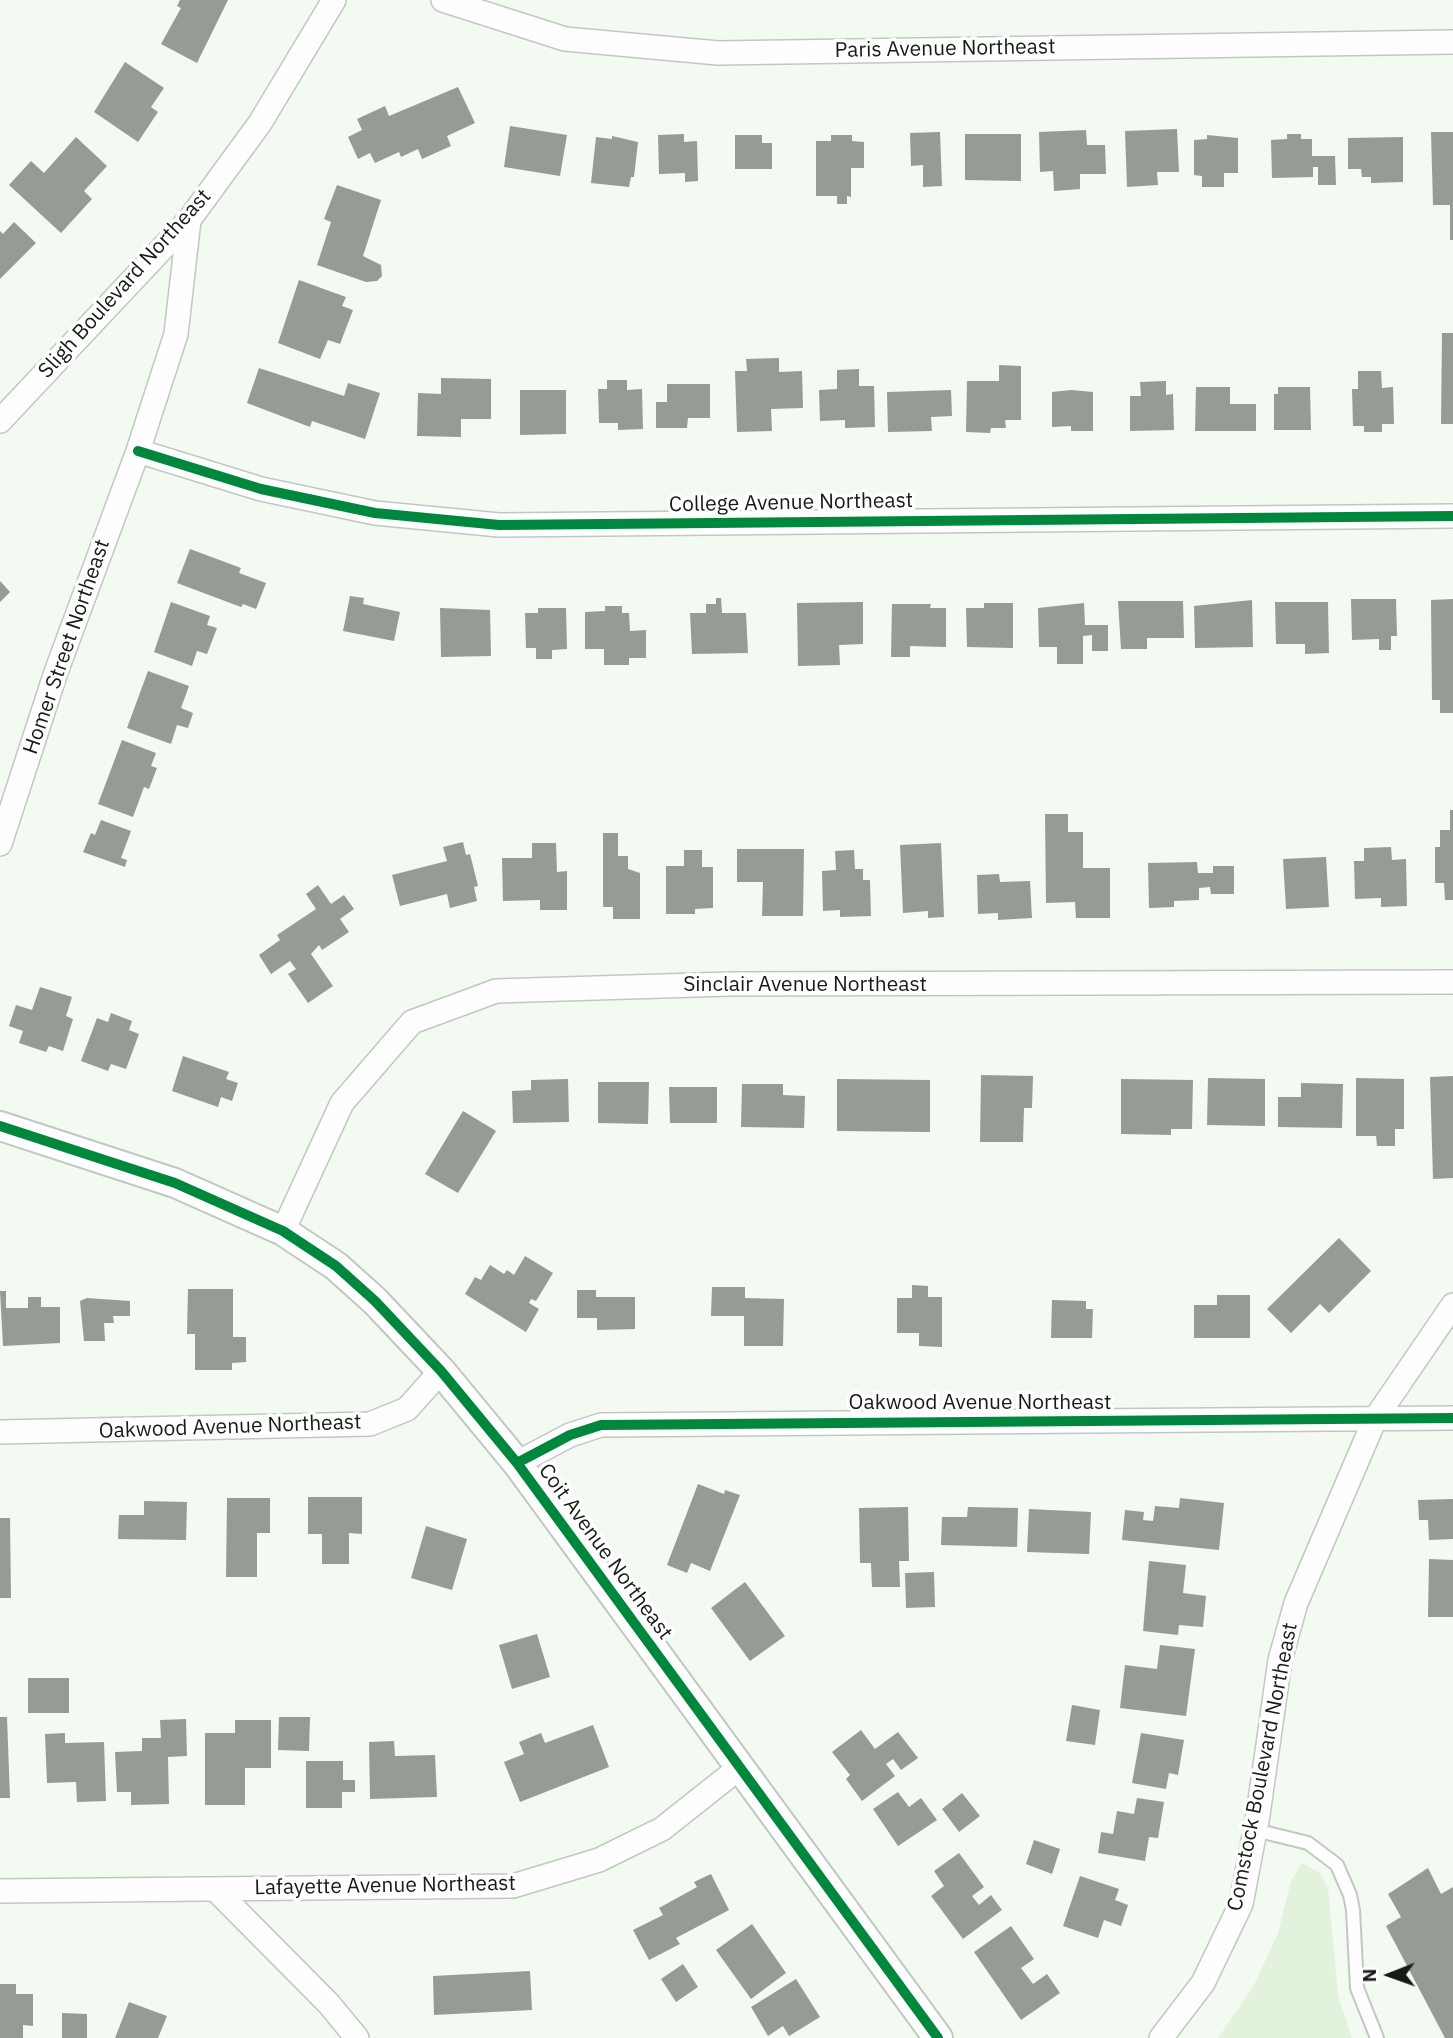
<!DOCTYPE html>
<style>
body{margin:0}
#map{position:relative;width:1453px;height:2038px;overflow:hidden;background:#f3faf2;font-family:"IBM Plex Sans",sans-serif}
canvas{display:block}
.north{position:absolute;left:1355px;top:1940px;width:70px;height:70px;-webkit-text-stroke:5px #fff;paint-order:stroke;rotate:269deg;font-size:19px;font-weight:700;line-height:28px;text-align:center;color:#171b16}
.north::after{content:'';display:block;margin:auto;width:24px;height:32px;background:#171b16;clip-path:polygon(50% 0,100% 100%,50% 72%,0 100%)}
</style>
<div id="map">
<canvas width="1453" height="2038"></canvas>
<div class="north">N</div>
</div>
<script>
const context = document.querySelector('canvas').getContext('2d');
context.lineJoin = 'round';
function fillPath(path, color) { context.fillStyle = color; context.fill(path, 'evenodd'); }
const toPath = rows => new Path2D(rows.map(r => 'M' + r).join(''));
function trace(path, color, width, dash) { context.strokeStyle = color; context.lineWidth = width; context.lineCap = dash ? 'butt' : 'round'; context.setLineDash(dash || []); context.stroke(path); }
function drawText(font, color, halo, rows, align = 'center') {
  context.font = font + ' "IBM Plex Sans",sans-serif'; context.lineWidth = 7; context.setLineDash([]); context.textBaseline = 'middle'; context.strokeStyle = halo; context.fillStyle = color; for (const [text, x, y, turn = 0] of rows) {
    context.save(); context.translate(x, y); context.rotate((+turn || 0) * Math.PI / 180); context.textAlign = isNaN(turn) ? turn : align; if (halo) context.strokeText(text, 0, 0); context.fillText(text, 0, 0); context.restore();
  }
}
const green = toPath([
 [1302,1863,1320,1873,1328,1888,1338,1995,1352,2038,1218,2038,1253,1987,1278,1933,1291,1881]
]);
const building = toPath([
 [180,0,228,0,197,63,161,44,181,8,177,6],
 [125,62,164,88,151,107,158,112,138,142,94,112],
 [458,87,475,123,447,136,451,146,422,159,418,149,401,157,399,152,375,163,370,153,358,159,348,137,362,130,357,119,385,106,389,116],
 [510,126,567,135,560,176,504,167],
 [1177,129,1179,172,1157,172,1158,185,1127,187,1125,131],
 [1086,130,1087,145,1105,145,1106,174,1080,174,1080,189,1054,191,1053,171,1040,172,1039,132],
 [940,132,942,186,923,187,923,165,911,166,910,133],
 [1431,132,1453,132,1453,240,1450,240,1450,205,1433,205],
 [684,134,684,142,697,141,698,181,685,182,685,173,659,174,658,135],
 [965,134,1021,134,1021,181,965,180],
 [1287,134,1301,134,1301,139,1312,139,1312,156,1335,156,1336,185,1318,185,1318,167,1313,167,1313,177,1272,178,1271,140,1287,139],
 [735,135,762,135,762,143,772,143,772,169,735,169],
 [831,135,852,135,852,141,864,142,864,168,851,168,851,197,847,196,847,204,837,204,837,196,816,196,816,141,831,141],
 [1207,135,1238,138,1238,173,1224,173,1224,187,1202,187,1202,176,1194,175,1194,140,1207,139],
 [612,136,638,142,634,177,631,177,629,187,591,183,596,137,612,139],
 [76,137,107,166,84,191,92,199,61,233,9,185,31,161,44,173],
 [1403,137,1403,182,1371,183,1371,177,1362,177,1361,169,1348,169,1348,138],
 [337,185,381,200,363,256,381,265,382,276,377,281,366,282,317,265,331,222,324,219],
 [14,222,36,243,0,279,0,231,3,234],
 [299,280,346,297,342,306,353,310,340,344,328,340,320,359,278,343],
 [1442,333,1453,333,1453,424,1441,424],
 [779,358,779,372,802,371,803,408,771,409,772,431,737,432,735,371,747,371,746,359],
 [999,365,1021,366,1021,420,1005,420,1006,428,991,428,990,433,966,432,967,381,999,381],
 [259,368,344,396,348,383,380,393,365,439,312,421,310,427,247,403],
 [859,369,859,386,874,386,875,427,845,428,845,420,820,421,819,390,837,389,837,370],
 [1358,371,1381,371,1382,388,1393,387,1394,424,1382,424,1382,432,1364,432,1364,426,1353,426,1352,389,1358,389],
 [441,378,491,379,491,419,461,419,461,437,417,436,418,393,441,394],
 [607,380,627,380,627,390,642,389,643,429,618,430,618,423,599,423,598,389,607,389],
 [1166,381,1166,395,1173,394,1174,430,1130,431,1130,396,1141,396,1140,382],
 [667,384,710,384,710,418,688,418,687,428,656,428,656,402,667,402],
 [1196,387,1230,387,1230,404,1256,404,1256,431,1195,431],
 [1278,387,1310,387,1311,430,1274,430,1274,394,1278,394],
 [520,390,566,390,566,434,520,435],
 [951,390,952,416,931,417,932,431,888,432,887,392],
 [1071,390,1093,392,1093,431,1071,431,1071,426,1052,427,1052,392],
 [190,549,241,568,239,573,266,583,256,609,243,604,241,607,177,583],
 [0,581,10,592,0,602],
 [350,596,364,598,363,604,400,612,394,641,343,631],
 [716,598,721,598,722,613,746,613,748,653,692,654,690,613,706,613,706,604,716,604],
 [1351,599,1396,599,1397,636,1391,636,1391,650,1379,650,1379,639,1352,640],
 [1453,599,1453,713,1440,713,1440,700,1432,700,1431,600],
 [1252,600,1253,647,1195,648,1194,606],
 [1118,601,1183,601,1184,638,1147,638,1147,649,1121,649],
 [171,602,210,616,207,625,217,628,207,654,197,651,192,666,154,652],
 [863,602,863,644,839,645,840,665,798,666,797,603],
 [1275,602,1328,602,1329,653,1305,654,1305,644,1276,644],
 [984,603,1013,603,1013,648,967,647,966,608,984,608],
 [1084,603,1085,625,1108,625,1108,651,1092,651,1092,635,1083,636,1083,664,1057,664,1057,647,1039,647,1038,608],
 [892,604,931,604,930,608,946,608,946,647,910,646,910,657,891,657],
 [605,606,622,606,622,613,629,613,630,631,646,630,646,658,629,658,629,665,604,665,604,649,585,649,585,612,605,611],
 [440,608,490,610,491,656,441,657],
 [538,608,566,608,567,649,552,650,552,659,536,659,536,648,526,648,525,613,538,613],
 [148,671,189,686,181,708,193,713,188,728,177,725,171,744,127,728],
 [122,740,156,753,151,766,157,768,149,789,144,787,133,817,98,804],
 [1450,810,1453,810,1453,900,1445,900,1444,883,1435,883,1435,847,1440,847,1440,830,1450,830],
 [1045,814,1068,814,1068,832,1083,832,1083,868,1110,868,1110,918,1076,918,1075,902,1046,903],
 [101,820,131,831,121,858,127,860,125,867,83,852,91,833,95,835],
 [603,833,618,833,618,856,628,856,628,869,640,873,640,919,613,919,613,907,603,907],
 [463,842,466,855,470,854,478,886,474,887,477,901,450,908,447,894,400,906,392,875,447,861,443,847],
 [532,843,556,843,557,872,567,871,567,910,540,910,540,900,503,901,502,858,532,858],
 [941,843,944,917,928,918,928,911,903,913,900,845],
 [1391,847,1392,860,1406,859,1407,906,1381,907,1381,898,1355,899,1354,861,1364,861,1364,848],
 [737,849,804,849,803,916,762,916,763,882,737,882],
 [684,850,702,850,702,867,713,867,713,908,695,909,695,914,666,914,666,866,684,866],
 [854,850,855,869,863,869,863,880,870,880,871,916,840,917,840,910,823,911,822,871,836,870,835,851],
 [1326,857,1329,907,1286,909,1283,859],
 [1197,862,1198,873,1213,873,1213,866,1234,866,1234,894,1211,894,1210,887,1199,888,1199,900,1174,901,1174,907,1149,908,1148,863],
 [999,874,1000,882,1030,881,1032,918,998,920,998,913,978,914,977,875],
 [318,885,331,904,344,895,354,909,340,919,349,932,322,950,319,945,311,954,333,986,308,1003,288,974,296,969,290,961,271,974,259,955,280,940,277,935,316,909,306,894],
 [40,987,72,997,66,1016,73,1019,63,1051,49,1046,46,1052,19,1043,23,1031,9,1026,16,1005,32,1010],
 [111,1013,132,1021,129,1030,139,1034,126,1069,111,1064,108,1071,81,1061,97,1018,108,1022],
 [183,1056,229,1072,226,1079,238,1083,232,1101,221,1097,218,1107,172,1091],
 [981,1075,1033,1076,1032,1108,1024,1108,1023,1142,980,1142],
 [1453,1076,1453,1178,1433,1179,1430,1077],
 [1208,1078,1265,1079,1265,1126,1207,1125],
 [1356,1078,1404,1079,1404,1129,1395,1129,1395,1146,1377,1146,1376,1136,1356,1136],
 [568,1079,569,1122,513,1123,512,1091,531,1090,531,1080],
 [837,1079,930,1080,930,1132,837,1131],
 [1121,1079,1193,1080,1192,1129,1171,1129,1171,1135,1121,1134],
 [598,1082,649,1082,648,1124,598,1123],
 [1301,1083,1343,1084,1342,1128,1278,1127,1278,1097,1301,1097],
 [742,1084,783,1084,783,1095,805,1096,804,1128,741,1127],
 [669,1087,717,1087,717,1123,670,1123],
 [463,1111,496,1131,458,1193,425,1174],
 [1339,1238,1371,1271,1329,1313,1320,1304,1291,1333,1267,1309],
 [525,1256,553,1273,536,1301,531,1299,529,1303,539,1309,526,1332,465,1294,475,1277,481,1280,490,1265,504,1274,507,1270,514,1275],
 [912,1285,928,1286,928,1297,942,1297,942,1347,919,1346,919,1333,897,1333,897,1298,912,1298],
 [712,1287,745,1287,745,1298,784,1299,783,1346,744,1346,744,1316,711,1316],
 [188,1289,233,1289,233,1337,246,1337,246,1362,232,1363,232,1370,195,1370,195,1334,187,1334],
 [577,1290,596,1290,596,1297,635,1297,635,1329,597,1330,597,1318,577,1318],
 [0,1291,6,1291,6,1308,28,1308,28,1297,41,1297,41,1307,60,1307,60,1343,3,1346],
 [1217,1295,1250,1295,1250,1338,1194,1338,1194,1305,1217,1305],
 [87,1298,130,1301,130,1316,113,1316,114,1323,104,1323,105,1341,84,1341,80,1301],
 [1052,1300,1086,1301,1086,1309,1093,1309,1092,1338,1051,1338],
 [698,1484,724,1494,725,1490,740,1495,710,1571,691,1563,687,1573,667,1565],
 [308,1497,362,1497,362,1534,349,1533,349,1564,322,1564,322,1534,308,1534],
 [227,1498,270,1498,270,1533,257,1533,257,1577,226,1577],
 [1180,1498,1224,1503,1219,1550,1122,1540,1125,1510,1144,1512,1143,1520,1153,1521,1155,1506,1179,1508],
 [1453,1499,1453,1539,1429,1540,1428,1520,1419,1520,1418,1500],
 [144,1501,187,1502,186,1540,118,1539,119,1515,144,1515],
 [908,1507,909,1561,899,1561,900,1587,872,1587,871,1563,860,1563,859,1508],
 [968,1507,1018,1508,1017,1547,941,1545,942,1517,967,1517],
 [1029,1509,1091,1512,1089,1554,1027,1552],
 [0,1518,10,1518,11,1598,0,1598],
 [426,1526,467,1539,452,1590,411,1578],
 [1429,1559,1453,1560,1453,1617,1428,1617],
 [1149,1561,1186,1565,1183,1593,1206,1596,1203,1627,1179,1625,1178,1635,1143,1631],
 [934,1572,935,1607,906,1608,905,1573],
 [745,1582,785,1636,750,1661,711,1608],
 [537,1634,550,1677,512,1689,499,1645],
 [1160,1645,1195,1649,1186,1716,1120,1708,1125,1665,1157,1669],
 [28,1678,69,1678,69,1713,28,1713],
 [1072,1705,1100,1710,1095,1745,1066,1741],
 [0,1717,7,1717,10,1798,0,1798],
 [279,1717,310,1717,309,1751,278,1750],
 [186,1719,187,1756,168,1757,169,1804,131,1805,131,1792,117,1792,115,1752,142,1751,142,1738,161,1738,160,1720],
 [235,1720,271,1720,271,1768,245,1768,245,1805,205,1805,205,1733,235,1733],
 [593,1725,609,1767,520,1802,504,1762,524,1754,519,1742,541,1733,545,1743],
 [861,1730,875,1749,898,1732,918,1758,901,1770,893,1759,886,1764,895,1776,862,1801,846,1779,850,1775,832,1752],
 [65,1733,65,1743,104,1742,106,1801,77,1802,76,1782,47,1783,45,1734],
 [1141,1733,1184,1740,1178,1775,1169,1773,1166,1789,1132,1783],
 [394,1741,395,1756,435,1755,437,1797,370,1799,369,1742],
 [306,1761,343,1761,343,1780,355,1780,355,1792,342,1792,342,1808,306,1808],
 [898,1792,909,1807,921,1798,937,1820,898,1846,873,1809],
 [962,1793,980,1816,959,1832,942,1809],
 [1137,1798,1164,1802,1158,1838,1149,1837,1145,1861,1098,1853,1101,1832,1113,1834,1117,1811,1134,1814],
 [1034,1840,1060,1849,1052,1874,1026,1864],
 [959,1853,984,1887,972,1896,979,1905,991,1895,1002,1910,963,1939,931,1896,944,1886,934,1871],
 [1428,1868,1441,1894,1453,1887,1453,2038,1445,2038,1386,1926,1401,1917,1388,1894],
 [711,1874,729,1910,676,1938,680,1944,649,1960,633,1930,663,1915,659,1908,697,1887,694,1882],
 [1080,1876,1119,1889,1115,1900,1128,1905,1121,1926,1104,1920,1098,1938,1063,1926],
 [752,1924,786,1973,751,1999,716,1950],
 [1011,1926,1034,1959,1021,1968,1033,1984,1047,1974,1060,1993,1021,2020,974,1952],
 [683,1964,698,1987,676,2002,661,1979],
 [530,1971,532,2010,434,2015,433,1976],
 [796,1979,820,2017,789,2036,783,2026,768,2036,751,2007],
 [0,1984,16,1984,16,1994,33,1994,33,2026,23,2025,23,2038,0,2038],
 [129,2002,167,2016,158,2038,115,2038],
 [62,2013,87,2014,87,2038,62,2038]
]);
const service = toPath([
 [1255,1830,1308,1843,1337,1865,1350,1895,1353,1910,1357,1988,1377,2038]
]);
const minor = toPath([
 [443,0,565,39,718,53,1453,42],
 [0,421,189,220,260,123,334,0],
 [138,451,261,489,375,513,499,525,1453,516],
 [0,844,56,672,138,451,176,334,189,220],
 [283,1231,342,1103,412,1022,496,991,729,984,1453,982],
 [0,1432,370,1424,407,1409,441,1371],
 [517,1463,570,1435,601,1425,1453,1418],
 [215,1889,329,2004,357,2038],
 [0,1891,513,1886,599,1860,662,1829,739,1768],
 [1161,2038,1203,1983,1241,1904,1258,1815,1280,1660,1296,1603,1375,1419,1453,1305]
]);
const tertiary = toPath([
 [0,1126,175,1183,283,1231,336,1266,375,1301,441,1371,517,1463,938,2038]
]);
const cycleway = toPath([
 [138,451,261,489,375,513,499,525,1453,516],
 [0,1126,175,1183,283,1231,336,1266,375,1301,441,1371,517,1463,938,2038],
 [517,1463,570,1435,601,1425,1453,1418]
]);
const streetNames = [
 ["Paris Avenue Northeast",945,49,-1],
 ["Sligh Boulevard Northeast",125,284,-48],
 ["College Avenue Northeast",791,503,-1],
 ["Homer Street Northeast",67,647,-71],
 ["Sinclair Avenue Northeast",805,985],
 ["Oakwood Avenue Northeast",980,1403],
 ["Oakwood Avenue Northeast",230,1427,-2],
 ["Coit Avenue Northeast",605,1552,54],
 ["Comstock Boulevard Northeast",1263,1767,-79],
 ["Lafayette Avenue Northeast",385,1886,-1]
];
fillPath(green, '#e2f2dd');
fillPath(building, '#969b95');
trace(service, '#c3c7c2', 16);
trace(minor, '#c3c7c2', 26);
trace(tertiary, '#c3c7c2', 32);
trace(service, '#fdfefd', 12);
trace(minor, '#fdfefd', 23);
trace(tertiary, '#fdfefd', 28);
trace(cycleway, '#00873e', 10);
drawText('21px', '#171b16', '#fff', streetNames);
</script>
